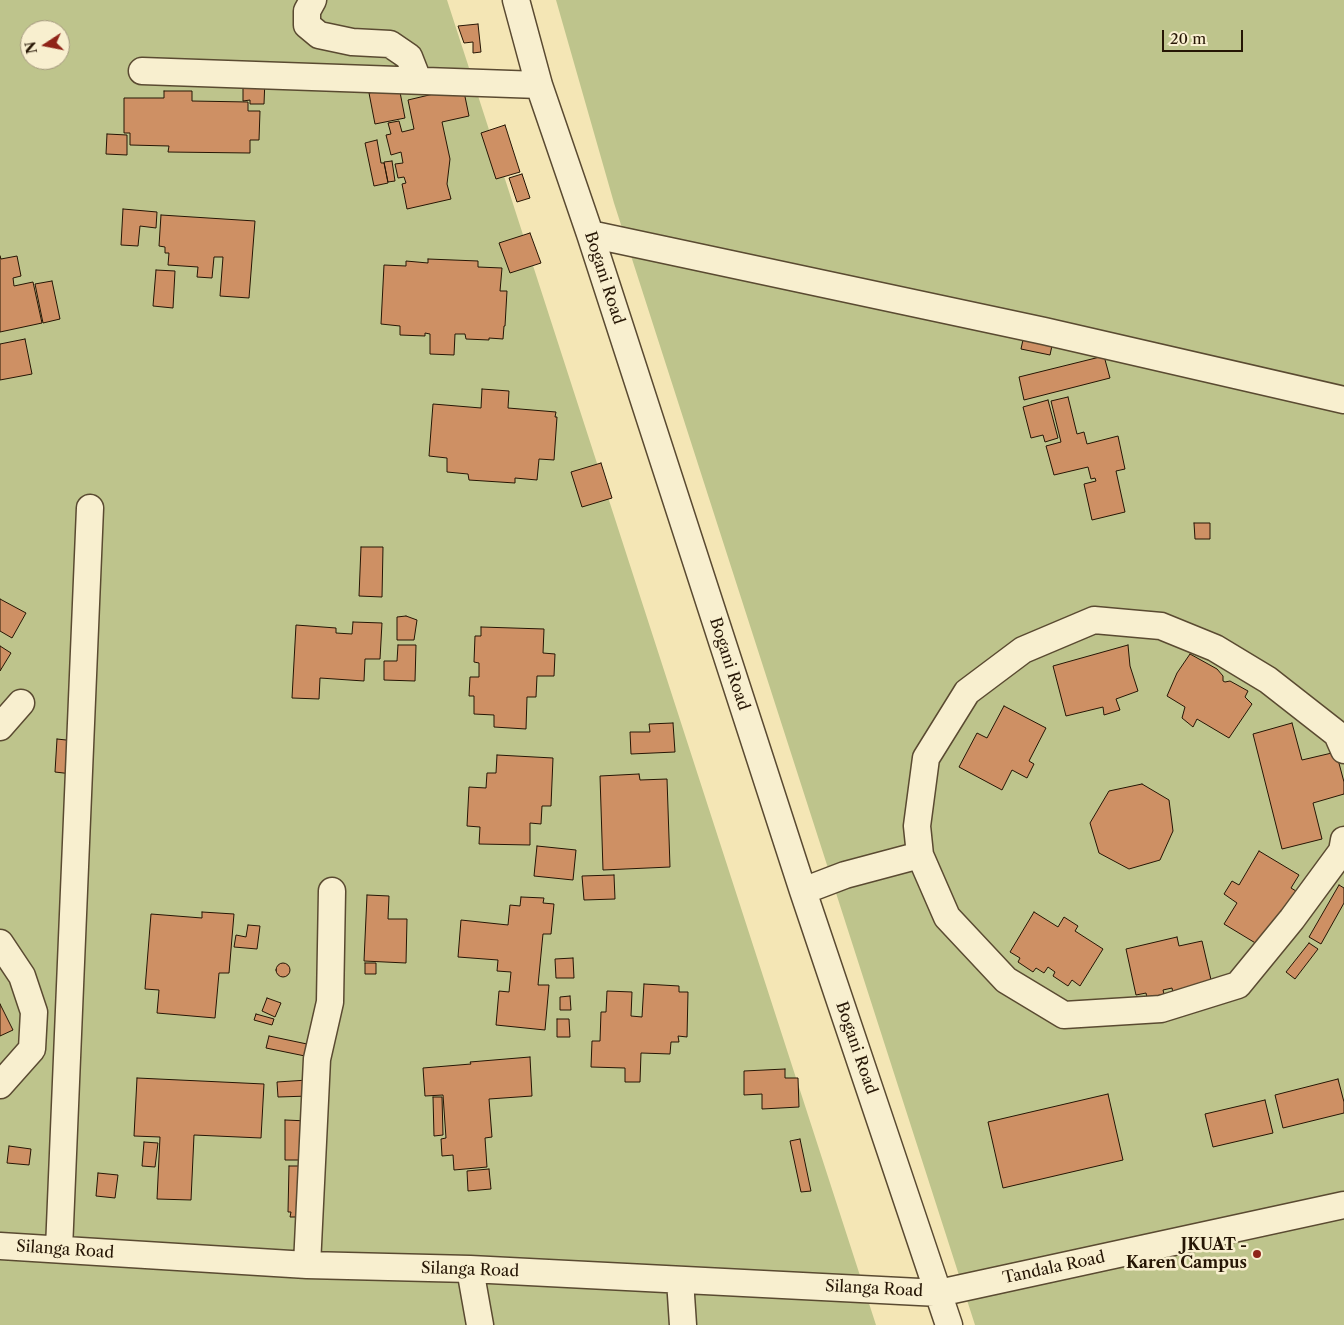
<!DOCTYPE html>
<style>
body{margin:0}
#map{position:relative;width:1344px;height:1325px;overflow:hidden;background:#f4e6b5;font-family:"Libre Caslon Text",serif}
canvas{display:block}
.north{position:absolute;left:20px;top:20px;width:50px;height:50px;box-sizing:border-box;background:#f8efcf;border:1px solid #a4987e;border-radius:50%;rotate:259deg;font-size:14px;font-weight:700;line-height:20px;text-align:center;color:#261605}
.north::after{content:'';display:block;margin:auto;width:18px;height:22px;background:#8f2418;clip-path:polygon(50% 0,100% 100%,50% 72%,0 100%)}
.scale{position:absolute;left:1162px;top:30px;width:81px;height:22px;box-sizing:border-box;border:2px solid #261605;border-top:0;padding-left:6px;font-size:15px;line-height:18px;white-space:nowrap;color:#261605;-webkit-text-stroke:4px #f8efcf;paint-order:stroke}
</style>
<div id="map">
<canvas width="1344" height="1325"></canvas>
<div class="north">N</div>
<div class="scale">20 m</div>
</div>
<script>
const context = document.querySelector('canvas').getContext('2d');
context.lineJoin = 'round';
function fillPath(path, color) { context.fillStyle = color; context.fill(path, 'evenodd'); }
const toPath = rows => new Path2D(rows.map(r => 'M' + r).join(''));
function trace(path, color, width, dash) { context.strokeStyle = color; context.lineWidth = width; context.lineCap = dash ? 'butt' : 'round'; context.setLineDash(dash || []); context.stroke(path); }
function drawText(font, color, halo, rows, align = 'center') {
  context.font = font + ' "Libre Caslon Text",serif'; context.lineWidth = 5; context.setLineDash([]); context.textBaseline = 'middle'; context.strokeStyle = halo; context.fillStyle = color; for (const [text, x, y, turn = 0] of rows) {
    context.save(); context.translate(x, y); context.rotate((+turn || 0) * Math.PI / 180); context.textAlign = isNaN(turn) ? turn : align; if (halo) context.strokeText(text, 0, 0); context.fillText(text, 0, 0); context.restore();
  }
}
const green = toPath([
 [0,0,447,0,876,1325,0,1325],
 [30,30,60,30,60,60,30,60],
 [556,0,1344,0,1344,1325,975,1325,614,203]
]);
const building = toPath([
 [478,24,481,52,473,53,473,42,464,43,458,26,478,24],
 [243,79,265,79,264,104,250,104,250,100,243,101,243,79],
 [399,87,405,118,375,124,369,93,399,87],
 [463,87,469,116,442,122,450,159,447,184,451,199,407,209,402,184,406,183,404,177,398,178,395,164,403,163,401,152,391,155,386,135,391,134,388,123,399,121,402,132,414,129,408,100,463,87],
 [164,91,192,91,192,101,248,102,248,111,260,111,259,140,250,140,250,153,168,152,169,146,130,145,130,133,124,133,124,98,164,98,164,91],
 [505,125,520,172,496,179,481,133,505,125],
 [107,134,127,135,127,155,106,154,107,134],
 [377,140,381,163,384,163,388,183,374,186,365,143,377,140],
 [392,161,395,181,388,182,384,162,392,161],
 [522,174,530,198,517,202,509,178,522,174],
 [123,209,157,212,156,228,140,226,138,246,121,245,123,209],
 [161,215,255,221,249,298,220,296,223,257,214,257,212,278,197,277,198,267,168,265,169,253,165,253,165,247,159,246,161,215],
 [530,233,541,263,510,273,499,243,530,233],
 [0,256,1,259,17,256,21,276,13,278,14,286,33,282,42,323,0,332,0,256],
 [428,259,478,261,478,267,502,268,500,291,507,291,505,326,504,326,503,339,489,338,489,340,466,339,465,334,455,334,454,355,430,354,430,334,425,333,425,336,400,335,400,326,381,324,384,265,406,266,406,261,428,263,428,259],
 [156,270,175,271,173,308,153,306,156,270],
 [52,281,60,319,43,323,35,284,52,281],
 [1024,335,1053,341,1050,355,1021,349,1024,335],
 [25,339,32,374,0,380,0,344,25,339],
 [1104,356,1110,378,1024,400,1019,377,1104,356],
 [482,389,509,391,508,408,556,412,555,417,557,417,554,460,539,459,537,480,515,478,515,483,469,480,468,474,447,472,447,458,429,456,433,404,481,408,482,389],
 [1068,397,1077,434,1084,432,1087,444,1118,436,1125,469,1116,471,1125,512,1092,520,1084,484,1096,481,1095,478,1091,479,1088,467,1054,475,1046,446,1061,442,1051,401,1068,397],
 [1048,400,1058,438,1045,442,1043,435,1031,438,1023,407,1048,400],
 [601,463,612,498,582,507,571,472,601,463],
 [1194,523,1210,523,1210,539,1195,539,1194,523],
 [361,547,383,547,382,597,359,596,361,547],
 [0,599,26,613,12,638,0,631,0,599],
 [406,616,417,620,414,640,397,640,397,617,406,616],
 [353,622,382,623,380,659,365,659,364,681,320,678,319,699,292,698,296,625,336,628,336,633,352,634,353,622],
 [481,627,544,629,543,653,555,654,554,676,537,676,536,697,527,697,526,729,494,727,494,715,474,714,474,696,469,696,470,677,479,677,479,663,474,662,475,636,481,636,481,627],
 [398,645,416,645,415,681,384,680,384,661,397,661,398,645],
 [1128,645,1130,666,1138,691,1116,699,1120,710,1104,715,1103,707,1066,716,1053,666,1128,645],
 [0,646,11,653,0,671,0,646],
 [1190,654,1217,669,1223,676,1223,681,1225,682,1230,681,1248,691,1245,697,1252,704,1229,738,1197,719,1193,727,1182,718,1185,707,1167,696,1177,673,1190,654],
 [1004,706,1046,728,1029,761,1034,764,1027,778,1012,770,1002,790,959,767,977,733,987,738,1004,706],
 [673,723,675,752,631,754,630,732,650,732,649,724,673,723],
 [1292,723,1302,760,1336,752,1344,782,1344,794,1313,803,1322,839,1282,849,1253,734,1292,723],
 [57,739,75,741,72,774,55,772,57,739],
 [497,755,553,758,551,806,542,806,541,824,530,823,530,845,479,844,480,827,467,826,469,787,486,788,487,773,496,773,497,755],
 [639,774,640,780,667,779,670,867,603,870,600,776,639,774],
 [1142,784,1169,800,1173,831,1160,860,1129,869,1099,853,1090,823,1109,791,1142,784],
 [537,846,576,850,573,880,534,876,537,846],
 [1259,851,1299,875,1291,888,1296,891,1262,947,1224,924,1237,903,1224,894,1232,881,1239,885,1259,851],
 [614,875,615,899,584,900,582,876,614,875],
 [1339,885,1344,888,1344,903,1321,944,1309,937,1339,885],
 [367,895,389,896,388,919,407,919,406,963,364,961,367,895],
 [521,897,544,898,543,903,554,904,551,934,543,934,538,985,549,985,545,1030,496,1025,499,991,509,992,511,972,497,971,498,960,458,957,461,920,508,925,510,905,520,906,521,897],
 [202,912,234,914,229,973,219,973,215,1018,157,1013,159,990,145,989,151,914,202,918,202,912],
 [1034,912,1058,927,1064,917,1078,926,1075,931,1103,949,1080,986,1072,980,1068,986,1053,976,1055,972,1048,967,1044,973,1036,968,1033,972,1018,962,1020,958,1010,952,1034,912],
 [248,925,260,926,257,949,234,947,236,935,246,937,248,925],
 [1177,937,1179,946,1202,941,1212,984,1173,993,1172,988,1163,990,1164,994,1147,998,1146,993,1136,995,1126,949,1177,937],
 [1309,943,1318,949,1295,979,1286,972,1309,943],
 [573,958,574,978,556,978,555,959,573,958],
 [365,963,376,963,376,974,365,974,365,963],
 '276 970a7 7 0 1 1 14 0a7 7 0 1 1-14 0Z',
 [644,984,679,986,679,992,688,992,687,1037,678,1036,679,1042,671,1042,670,1054,641,1053,640,1082,625,1082,625,1068,591,1067,592,1041,600,1041,601,1012,606,1012,607,991,632,992,631,1016,642,1017,644,984],
 [570,996,571,1010,560,1010,560,997,570,996],
 [267,998,281,1003,275,1017,262,1011,267,998],
 [0,1004,13,1030,0,1036,0,1004],
 [256,1014,274,1019,272,1025,254,1020,256,1014],
 [557,1019,569,1019,570,1037,557,1037,557,1019],
 [269,1036,307,1044,305,1056,266,1048,269,1036],
 [530,1057,532,1096,489,1099,492,1137,485,1138,487,1167,454,1170,453,1155,442,1156,441,1139,446,1138,443,1095,425,1096,423,1068,471,1064,470,1062,530,1057],
 [785,1069,785,1078,798,1078,799,1107,762,1109,762,1094,744,1095,744,1071,785,1069],
 [137,1078,264,1084,261,1138,194,1135,191,1200,157,1199,160,1137,134,1136,137,1078],
 [1338,1079,1344,1102,1344,1113,1283,1128,1275,1095,1338,1079],
 [308,1080,309,1096,278,1097,277,1082,308,1080],
 [1108,1094,1123,1160,1003,1188,988,1122,1108,1094],
 [433,1097,442,1097,443,1135,434,1136,433,1097],
 [1265,1100,1273,1133,1213,1147,1205,1114,1265,1100],
 [285,1120,308,1121,307,1160,285,1160,285,1120],
 [800,1139,811,1191,801,1192,790,1141,800,1139],
 [144,1142,158,1143,155,1167,142,1166,144,1142],
 [9,1146,31,1149,29,1165,7,1163,9,1146],
 [289,1166,310,1166,302,1217,290,1217,291,1212,288,1212,289,1166],
 [489,1169,491,1189,468,1191,467,1171,489,1169],
 [98,1173,118,1175,115,1198,96,1196,98,1173]
]);
const minor = toPath([
 [313,0,307,11,307,25,319,35,352,42,390,44,409,57,418,80],
 [516,0,539,85,590,234,803,891,949,1325],
 [142,71,539,85],
 [590,234,1044,331,1344,400],
 [0,727,21,703],
 [1344,750,1337,734,1268,680,1215,648,1161,626,1094,620,1023,650,967,692,926,758,917,826,920,855,947,917,1006,980,1064,1015,1161,1009,1238,985,1292,919,1342,851,1344,840],
 [803,891,845,875,920,855],
 [0,943,22,976,34,1012,32,1049,0,1085],
 [0,1246,307,1265,470,1269,939,1293,1344,1205],
 [59,1249,90,508],
 [307,1265,317,1059,330,1002,332,891],
 [470,1269,480,1325],
 [680,1280,683,1325]
]);
const markers = [
 [1257,1254,5,"#8f2418"]
];
const streetNames = [
 ["Bogani Road",604,278,72],
 ["Bogani Road",729,664,72],
 ["Bogani Road",856,1048,71],
 ["Silanga Road",65,1250,4],
 ["Tandala Road",1054,1268,-12],
 ["Silanga Road",470,1270,2],
 ["Silanga Road",874,1289,3]
];
const poiNames = [
 ["JKUAT -",1247,1245],
 ["Karen Campus",1247,1263]
];
fillPath(green, '#bec48c');
fillPath(building, '#ce9064');
trace(building, '#261605', 1);
trace(minor, '#5a4a31', 29);
trace(minor, '#f8efcf', 26);
for (const [x, y, r, color] of markers) { const dot = new Path2D(); dot.arc(x, y, r, 0, 2 * Math.PI); context.fillStyle = color; context.fill(dot); trace(dot, '#f8efcf', 2); }
drawText('16px', '#261605', '#f8efcf', streetNames);
drawText('bold 16px', '#261605', '#f8efcf', poiNames, 'right');
</script>
